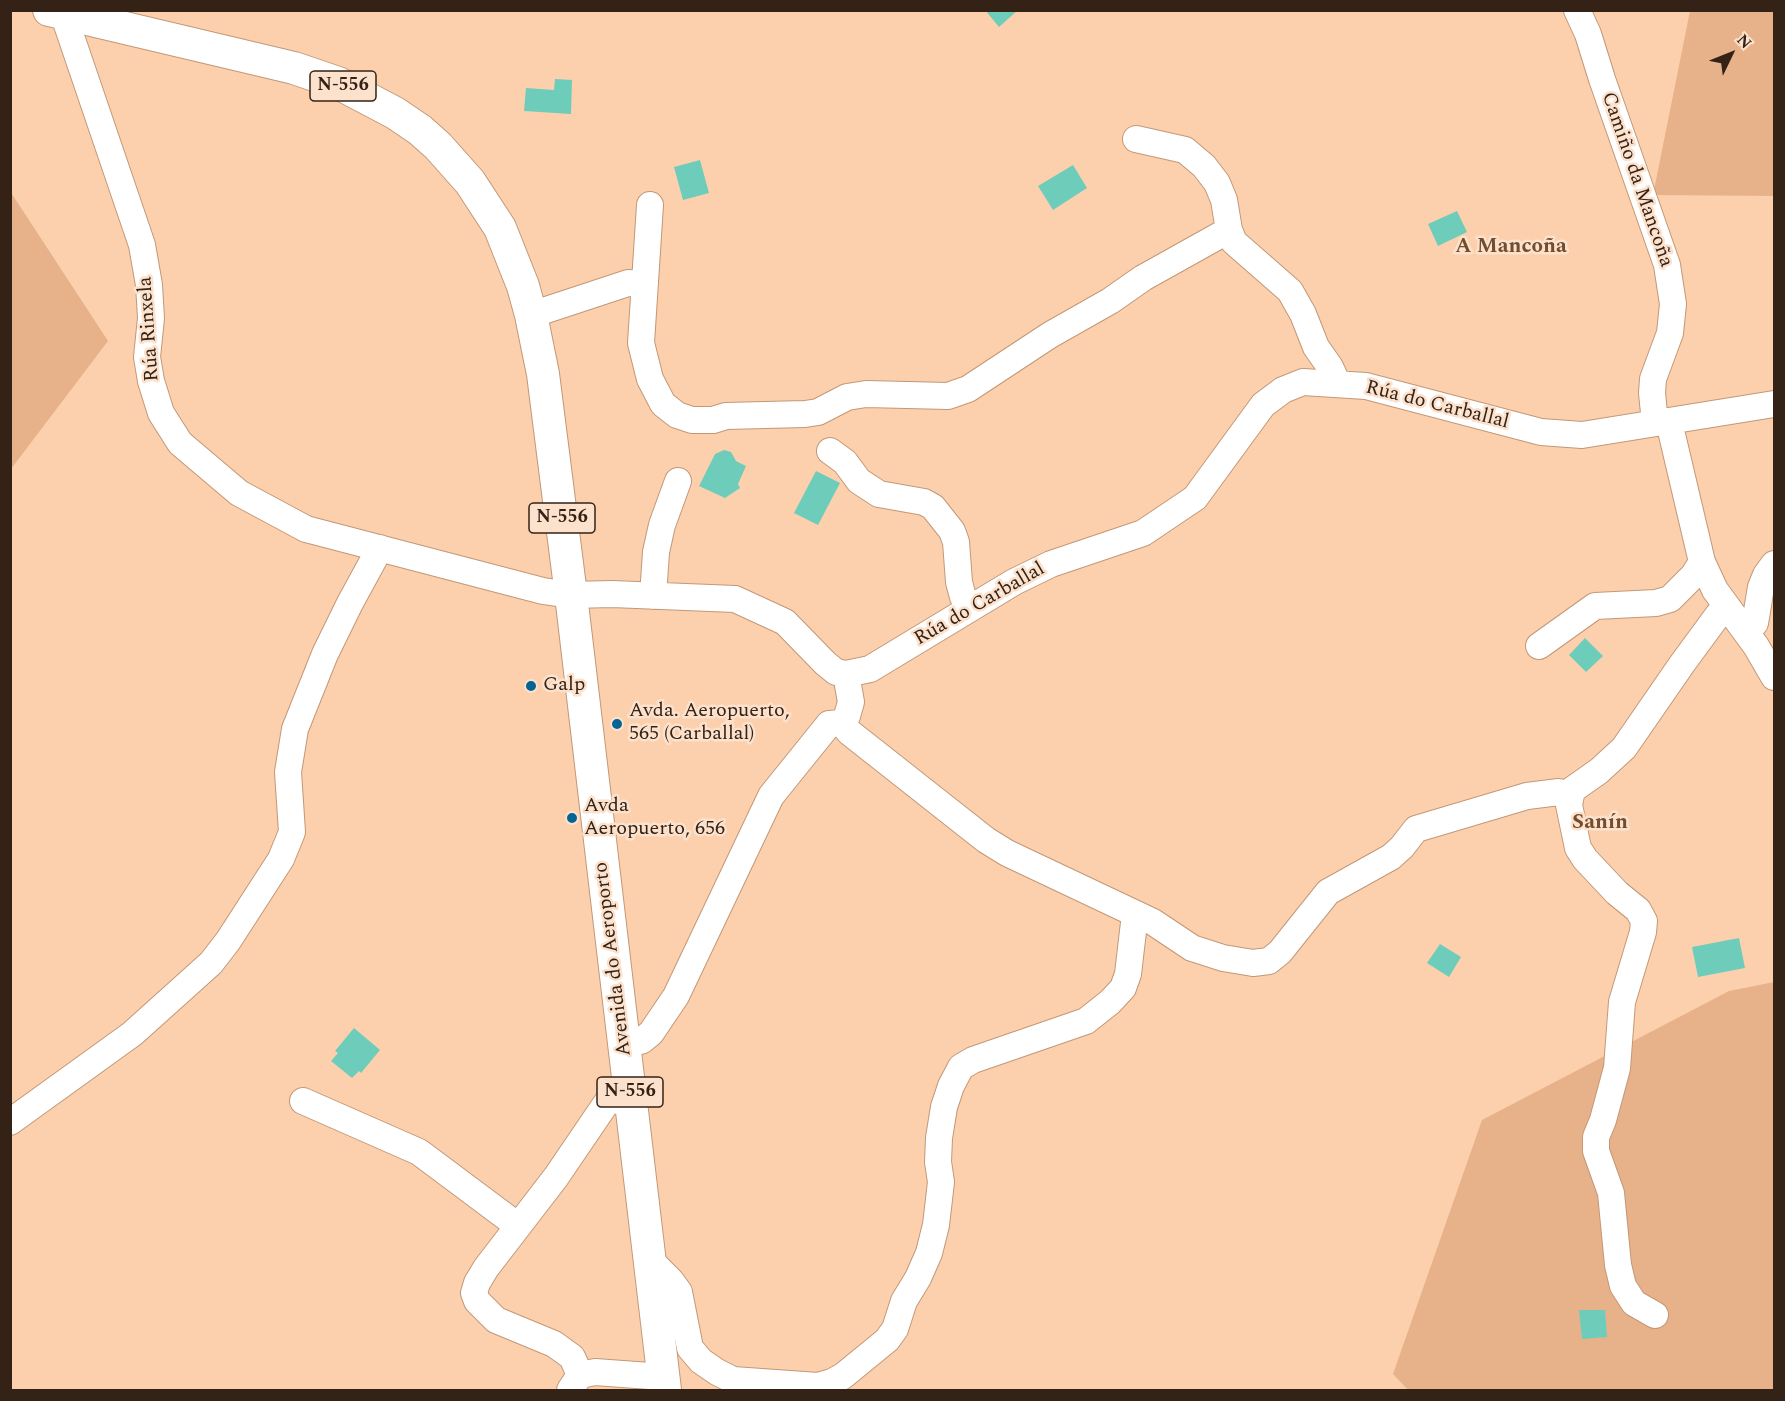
<!DOCTYPE html>
<meta charset="utf-8">
<style>
body{margin:0}
#map{position:relative;width:1785px;height:1401px;overflow:hidden;background:#fcd0ad;font-family:Spectral,serif}
canvas{display:block}
.frame{position:absolute;inset:0;border:12px solid #332215;pointer-events:none}
.north{position:absolute;left:1701px;top:24px;width:60px;height:60px;-webkit-text-stroke:4px #fce1cc;paint-order:stroke;rotate:47deg;font-size:16px;font-weight:700;line-height:24px;text-align:center;color:#332215}
.north::after{content:'';display:block;margin:auto;width:21px;height:27px;background:#332215;clip-path:polygon(50% 0,100% 100%,50% 72%,0 100%)}
</style>
<div id="map">
<canvas width="1785" height="1401"></canvas>
<div class="frame"></div>
<div class="north">N</div>
</div>
<script>
const context = document.querySelector('canvas').getContext('2d');
context.lineJoin = 'round';
function fillPath(path, color) { context.fillStyle = color; context.fill(path, 'evenodd'); }
const toPath = rows => new Path2D(rows.map(r => 'M' + r).join(''));
function trace(path, color, width, dash) { context.strokeStyle = color; context.lineWidth = width; context.lineCap = dash ? 'butt' : 'round'; context.setLineDash(dash || []); context.stroke(path); }
function drawText(font, color, halo, rows, align = 'center') {
  context.font = font + ' Spectral,serif'; context.lineWidth = 5; context.setLineDash([]); context.textBaseline = 'middle'; context.strokeStyle = halo; context.fillStyle = color; for (const [text, x, y, turn = 0] of rows) {
    context.save(); context.translate(x, y); context.rotate((+turn || 0) * Math.PI / 180); context.textAlign = isNaN(turn) ? turn : align; if (halo) context.strokeText(text, 0, 0); context.fillText(text, 0, 0); context.restore();
  }
}
const green = toPath([
 [1690,11,1774,11,1774,196,1653,195],
 [10,191,108,341,11,469,10,469],
 [1774,982,1774,1390,1408,1390,1393,1374,1482,1120,1729,991]
]);
const building = toPath([
 [985,10,1018,10,999,27],
 [555,79,572,80,571,114,524,111,526,88,554,90],
 [700,160,709,193,683,200,674,167],
 [1073,165,1087,188,1053,210,1038,186],
 [1457,211,1467,232,1438,246,1428,224],
 [724,450,731,452,736,461,746,466,738,484,740,488,725,498,699,486,715,454],
 [816,471,840,483,818,525,794,513],
 [1585,638,1603,656,1586,672,1569,655],
 [1739,938,1745,968,1698,977,1692,947],
 [1440,944,1461,957,1449,977,1427,963],
 [354,1028,380,1050,361,1073,359,1071,352,1078,331,1061,338,1053,335,1051],
 [1579,1310,1605,1310,1607,1337,1582,1339]
]);
const minor = toPath([
 [62,10,142,245,149,285,151,318,147,357,151,381,161,413,180,443,239,493,306,529,543,591,571,595,612,594,735,599,785,622,825,663,836,672,846,674,870,669,1014,582,1051,564,1143,533,1195,498,1263,405,1283,390,1303,382,1366,386,1541,432,1582,435,1774,404],
 [1577,10,1588,34,1602,79,1667,265,1673,304,1670,333,1653,379,1652,393,1655,423],
 [1136,139,1185,150,1204,166,1217,183,1224,200,1229,230,1234,242,1290,291,1303,314,1316,347,1330,367,1338,384],
 [650,205,641,343,650,379,663,404,677,415,692,420,713,420,726,416,805,414,818,412,847,397,866,394,948,396,968,389,1050,335,1110,301,1143,278,1229,230],
 [531,315,628,283,645,284],
 [1669,422,1702,562,1715,590,1756,646,1774,677],
 [830,451,845,462,859,481,879,494,924,502,933,507,952,531,956,542,959,582,963,597,969,609],
 [653,596,656,552,662,525,678,481],
 [1746,632,1755,623,1761,587,1766,575,1774,564],
 [1539,646,1595,606,1656,603,1670,599,1693,576,1702,562],
 [842,723,849,732,986,840,1007,853,1153,922,1192,948,1223,958,1253,963,1269,961,1280,952,1328,892,1391,857,1402,847,1416,829,1527,796,1559,792,1570,795],
 [624,1041,641,1041,651,1033,676,996,771,796,829,724,842,723,847,716,851,702,846,674],
 [303,1101,419,1152,518,1226],
 [10,1122,132,1034,211,963,228,941,281,859,292,832,288,772,295,729,325,654,350,603,380,548],
 [650,1260,671,1281,679,1292,690,1348,701,1361,717,1372,733,1380,818,1386,832,1382,843,1376,887,1340,895,1329,904,1301,918,1278,929,1253,936,1225,941,1182,938,1162,939,1138,944,1107,951,1086,961,1067,973,1060,1086,1021,1110,1002,1123,988,1128,974,1135,914],
 [1655,1315,1634,1303,1623,1286,1618,1265,1611,1193,1596,1151,1596,1137,1603,1120,1617,1068,1622,1002,1643,932,1644,921,1638,910,1617,893,1585,859,1578,848,1569,805,1572,790,1599,771,1624,748,1682,664,1718,615,1727,607],
 [580,1375,595,1372,664,1377],
 [570,1390,580,1375,572,1357,554,1344,496,1320,477,1301,474,1293,477,1283,486,1268,556,1177,607,1102,631,1098]
]);
const major = toPath([
 [49,10,294,68,338,83,395,113,420,130,438,146,470,182,500,228,523,286,531,315,543,374,571,595,665,1390]
]);
const markers = [
 [531,686,6,"#036494"],
 [617,724,6,"#036494"],
 [572,818,6,"#036494"]
];
const shields = [
 [343,86,66],
 [562,518,66],
 [630,1092,66]
];
const shieldNames = [
 ["N-556",343,86],
 ["N-556",562,518],
 ["N-556",630,1092]
];
const streetNames = [
 ["Camiño da Mancoña",1636,180,71],
 ["Rúa Rinxela",150,329,-94],
 ["Rúa do Carballal",1437,406,14],
 ["Rúa do Carballal",980,605,-30],
 ["Avenida do Aeroporto",614,959,-97]
];
const poiNames = [
 ["Galp",543,686],
 ["Avda. Aeropuerto,",629,712],
 ["565 (Carballal)",629,735],
 ["Avda",584,807],
 ["Aeropuerto, 656",584,830]
];
const neighbourhoodNames = [
 ["A Mancoña",1511,248],
 ["Sanín",1600,824]
];
fillPath(green, '#e7b289');
fillPath(building, '#6dcdba');
trace(minor, '#c29877', 28);
trace(major, '#c29877', 34);
trace(minor, '#fff', 26);
trace(major, '#fff', 32);
for (const [x, y, r, color] of markers) { const dot = new Path2D(); dot.arc(x, y, r, 0, 2 * Math.PI); context.fillStyle = color; context.fill(dot); trace(dot, '#fce1cc', 2); }
for (const [x, y, w] of shields) { const box = new Path2D(); box.roundRect(x - w / 2, y - 15, w, 30, 4.5); context.fillStyle = '#fce1cc'; context.fill(box); trace(box, '#332215', 1.5); }
drawText('bold 18px', '#332215', null, shieldNames);
drawText('20px', '#332215', '#fce1cc', streetNames);
drawText('20px', '#332215', '#fce1cc', poiNames, 'left');
drawText('bold 21px', '#734d2e', '#fce1cc', neighbourhoodNames);
</script>
